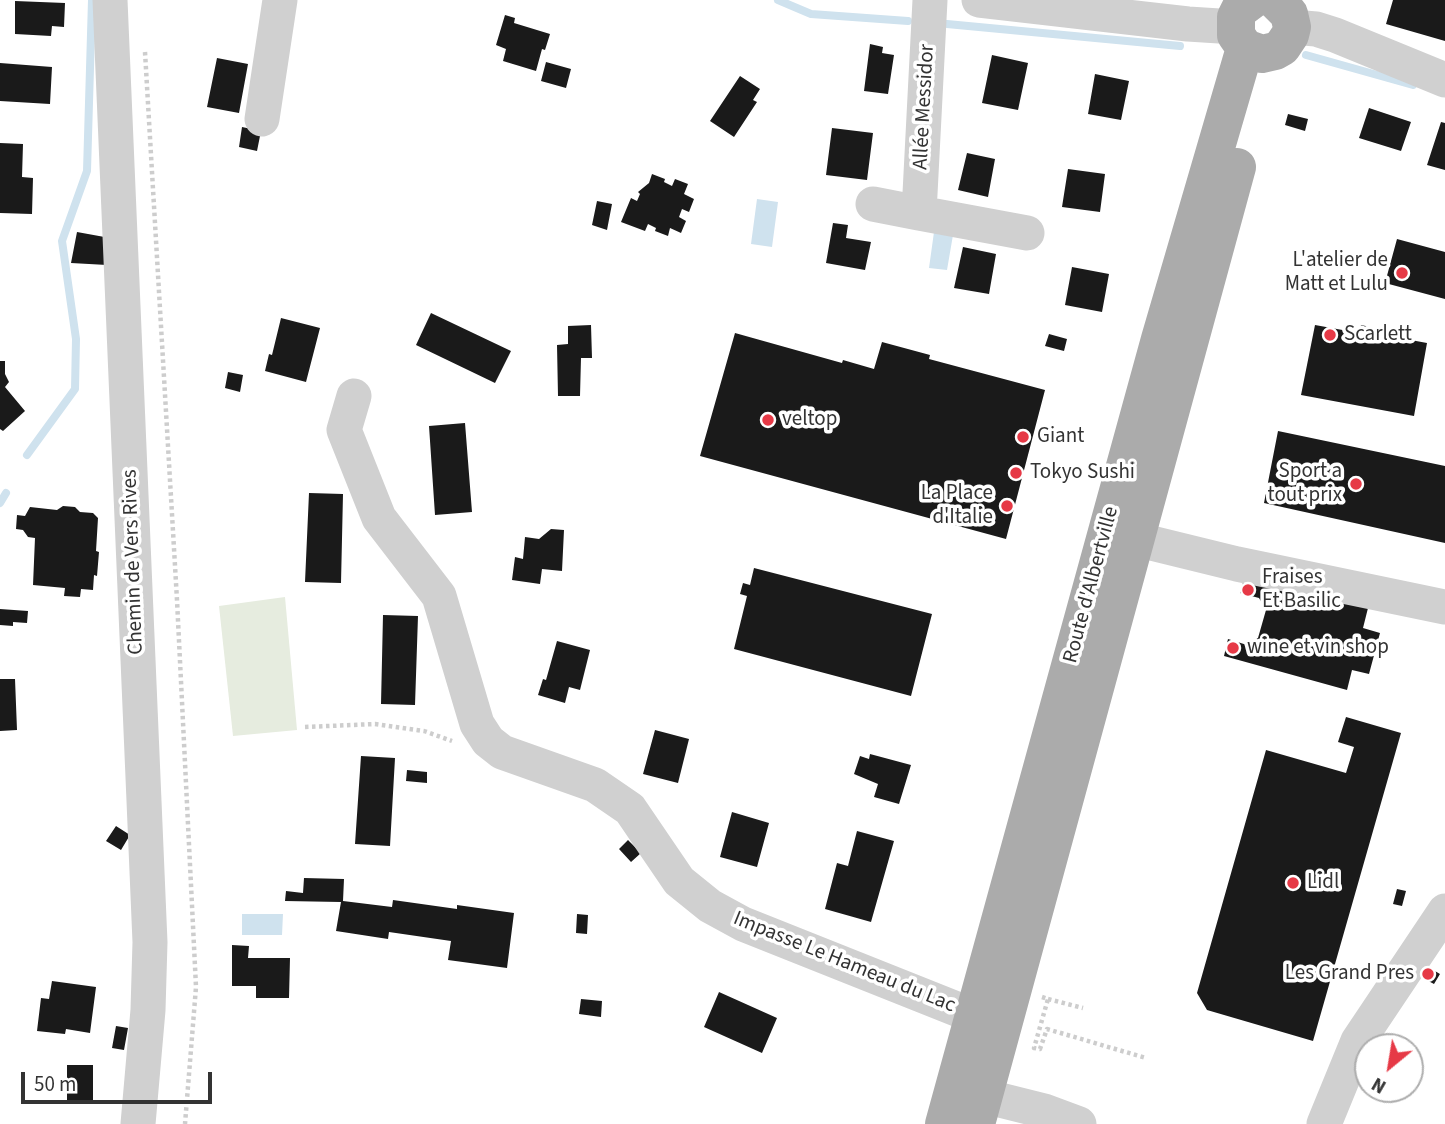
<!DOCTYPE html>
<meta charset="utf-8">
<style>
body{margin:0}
#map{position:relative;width:1445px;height:1124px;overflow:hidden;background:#fff;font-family:"Source Sans 3",sans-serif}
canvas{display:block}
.north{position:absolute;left:1354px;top:1033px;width:70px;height:70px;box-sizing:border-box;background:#fff;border:2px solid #adadad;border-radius:50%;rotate:210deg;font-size:19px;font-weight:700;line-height:28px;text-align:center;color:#333}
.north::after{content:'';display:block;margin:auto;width:24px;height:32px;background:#e63946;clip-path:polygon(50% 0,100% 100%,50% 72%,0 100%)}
.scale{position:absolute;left:21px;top:1072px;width:191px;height:32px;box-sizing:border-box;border:4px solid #333;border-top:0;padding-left:9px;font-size:21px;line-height:24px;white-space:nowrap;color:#333;-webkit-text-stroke:5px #fff;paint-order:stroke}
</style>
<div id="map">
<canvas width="1445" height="1124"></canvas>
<div class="north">N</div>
<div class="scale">50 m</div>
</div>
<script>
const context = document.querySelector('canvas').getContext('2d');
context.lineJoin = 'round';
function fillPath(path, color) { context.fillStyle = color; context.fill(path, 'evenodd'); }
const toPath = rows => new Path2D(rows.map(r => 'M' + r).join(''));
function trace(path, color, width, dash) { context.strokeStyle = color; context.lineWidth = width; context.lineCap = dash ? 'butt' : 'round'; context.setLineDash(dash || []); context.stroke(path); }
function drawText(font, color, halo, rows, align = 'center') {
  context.font = font + ' "Source Sans 3",sans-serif'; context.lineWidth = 7; context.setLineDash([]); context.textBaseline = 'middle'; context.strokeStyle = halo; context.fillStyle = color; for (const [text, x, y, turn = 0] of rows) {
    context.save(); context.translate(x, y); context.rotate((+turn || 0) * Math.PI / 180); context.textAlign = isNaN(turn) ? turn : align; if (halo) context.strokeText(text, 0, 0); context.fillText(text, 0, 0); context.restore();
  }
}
const green = toPath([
 [285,597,297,730,233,736,219,606]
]);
const water = toPath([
 [757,199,778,202,772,247,751,244],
 [934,232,953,235,947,270,929,268],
 [242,914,283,914,282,935,242,935]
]);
const stream = toPath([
 [778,0,811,14,908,21],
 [947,24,1180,46],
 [1306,55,1413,85],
 [27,455,75,389,76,339,62,241,87,171,92,0],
 [0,503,6,493]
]);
const building = toPath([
 [1393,0,1445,0,1445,41,1386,24],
 [15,1,65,3,64,27,52,26,51,36,15,34],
 [505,15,515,18,514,23,550,34,545,50,542,49,536,71,503,61,506,49,496,45],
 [870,44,883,47,882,53,894,55,888,94,864,91],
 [992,55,1028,63,1018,110,982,103],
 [217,58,248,64,239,113,207,107],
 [546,62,571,69,566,88,541,81],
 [0,63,52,67,50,104,0,101],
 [1095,74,1129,81,1121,120,1088,114],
 [740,76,760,89,753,100,757,102,734,137,710,121],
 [1369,108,1411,122,1401,151,1359,138],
 [1288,114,1308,119,1305,131,1285,125],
 [1441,122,1445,123,1445,170,1427,165],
 [242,127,261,131,257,151,239,147],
 [832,128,873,133,867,180,826,175],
 [0,143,23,144,22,177,33,178,32,214,0,213],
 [967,153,995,159,988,197,958,190],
 [1068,169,1105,174,1100,212,1062,207],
 [652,174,665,179,664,182,672,186,675,179,688,184,684,194,694,199,689,212,682,209,679,217,686,221,681,233,670,228,668,236,655,231,656,228,648,224,645,231,621,222,631,198,637,201,640,194,638,192,649,183],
 [597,201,612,204,607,230,592,225],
 [833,223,848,225,846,238,871,242,865,270,826,263],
 [77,232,110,238,107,265,71,263],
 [1397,239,1445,252,1445,299,1385,283],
 [963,247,996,254,989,294,954,288],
 [1072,267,1109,274,1102,312,1065,305],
 [431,313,511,351,495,383,416,345],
 [281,318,320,328,306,382,265,371,269,354,272,355],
 [591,325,592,358,581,358,580,396,558,396,557,345,568,344,568,326],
 [1315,325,1359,333,1361,325,1379,329,1378,334,1427,343,1414,416,1301,395],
 [735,333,842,363,843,360,874,369,882,342,930,355,929,359,1045,390,1006,539,700,456],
 [1049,334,1067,339,1064,351,1045,346],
 [0,361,5,361,5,374,9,382,5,387,25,411,3,431,0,429],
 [228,372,243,375,240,392,225,388],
 [465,423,472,512,435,515,429,426],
 [1278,431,1445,466,1445,543,1264,503],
 [309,493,343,494,341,583,305,582],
 [63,506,75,507,80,512,93,513,98,518,96,551,99,552,97,576,94,575,93,590,81,589,80,597,64,596,65,588,33,585,35,538,28,537,23,530,16,529,17,515,25,516,30,507,57,510],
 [551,529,564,530,562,571,542,569,540,584,512,580,515,557,523,559,525,537,539,539],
 [754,568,932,614,911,696,734,649,747,596,740,594,743,583,750,585],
 [1245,576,1368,608,1363,628,1380,633,1369,674,1352,670,1347,690,1224,656,1228,639,1247,645,1258,638,1266,610,1259,598,1240,593],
 [0,609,28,611,27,623,13,622,13,626,0,625],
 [383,615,418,616,415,705,381,704],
 [557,641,590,650,580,690,569,687,565,703,538,695,543,679,546,680],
 [0,679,15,679,17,730,0,731],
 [1346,717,1401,733,1313,1041,1207,1010,1197,993,1266,750,1346,773,1354,747,1338,742],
 [655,730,689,739,678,783,643,774],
 [870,754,911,765,899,804,874,797,878,784,854,774,860,756,869,759],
 [361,756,395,758,390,846,355,844],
 [407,770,427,772,427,783,406,781],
 [732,812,769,823,757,867,720,857],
 [116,826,130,835,121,850,106,841],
 [857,831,894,841,871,922,825,909,837,863,848,866],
 [628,840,641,853,631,862,619,849],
 [304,878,344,879,343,901,392,907,393,900,457,909,457,905,514,913,507,968,448,960,451,941,389,932,388,939,336,931,341,902,285,901,286,891,303,893],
 [1397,889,1406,891,1402,906,1393,904],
 [577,914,588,915,587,934,576,933],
 [232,945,249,946,248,958,290,958,289,998,256,998,256,986,232,986],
 [1423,964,1440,974,1434,984,1417,975],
 [52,981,96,987,90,1033,66,1029,65,1034,37,1031,41,998,49,999],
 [719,992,777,1018,762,1053,704,1027],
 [581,999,602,1001,601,1017,579,1014],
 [116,1026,128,1028,124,1050,112,1048],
 [67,1065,93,1065,93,1102,67,1102]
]);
const path = toPath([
 [145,52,177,600,196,987,185,1124],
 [305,727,375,724,424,731,452,741],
 [1042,997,1048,999,1034,1048,1040,1049,1047,1029,1146,1058],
 [1048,999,1083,1008]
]);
const minor = toPath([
 [110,0,150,942,148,1010,138,1124],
 [930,0,919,213,1027,233],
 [979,0,1188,24,1235,27],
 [1292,27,1316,29,1335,35,1445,80],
 [262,119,280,0],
 [873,204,919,213],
 [354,396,344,430,379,518,439,596,477,724,488,741,502,752,595,785,630,809,679,881,710,906,743,924,974,1016],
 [1135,539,1237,564,1445,607],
 [984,1096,1044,1111,1079,1124],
 [1324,1124,1358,1041,1445,911]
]);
const major = toPath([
 [1252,0,1240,9,1236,17,1236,35,1245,48,1262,54,1275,51,1282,47,1290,35,1292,27,1289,14,1275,0],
 [944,1124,1160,339,1245,48],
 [976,1124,1237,167]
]);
const markers = [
 [1402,273,7,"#e63946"],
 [1330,335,7,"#e63946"],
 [768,420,7,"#e63946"],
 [1023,437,7,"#e63946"],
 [1016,473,7,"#e63946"],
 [1356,484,7,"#e63946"],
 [1007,506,7,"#e63946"],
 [1248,590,7,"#e63946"],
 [1233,648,7,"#e63946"],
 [1293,883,7,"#e63946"],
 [1428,974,7,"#e63946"]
];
const streetNames = [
 ["Allée Messidor",925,107,-87],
 ["Chemin de Vers Rives",134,562,-92],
 ["Route d'Albertville",1092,585,-75],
 ["Impasse Le Hameau du Lac",844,963,22]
];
const poiNames = [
 ["L'atelier de",1388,261,"right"],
 ["Matt et Lulu",1388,285,"right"],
 ["Scarlett",1344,335],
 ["veltop",782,420],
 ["Giant",1037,437],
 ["Sport a",1342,472,"right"],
 ["tout prix",1342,496,"right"],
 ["Tokyo Sushi",1030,473],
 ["La Place",993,494,"right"],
 ["d'Italie",993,518,"right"],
 ["Fraises",1262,578],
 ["Et Basilic",1262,602],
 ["wine et vin shop",1247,648],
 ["Lidl",1307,883],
 ["Les Grand Pres",1414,974,"right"]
];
fillPath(green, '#e6ecdf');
fillPath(water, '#cfe2ee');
trace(stream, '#cfe2ee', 8);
fillPath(building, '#1a1a1a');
trace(path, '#cdcdcd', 4.5, [3.5, 3.5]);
trace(minor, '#d0d0d0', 35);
trace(major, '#ababab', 38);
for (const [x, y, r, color] of markers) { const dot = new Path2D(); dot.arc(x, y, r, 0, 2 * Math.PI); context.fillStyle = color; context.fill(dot); trace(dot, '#fff', 2.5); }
drawText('21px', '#333', '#fff', streetNames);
drawText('21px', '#333', '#fff', poiNames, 'left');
</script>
